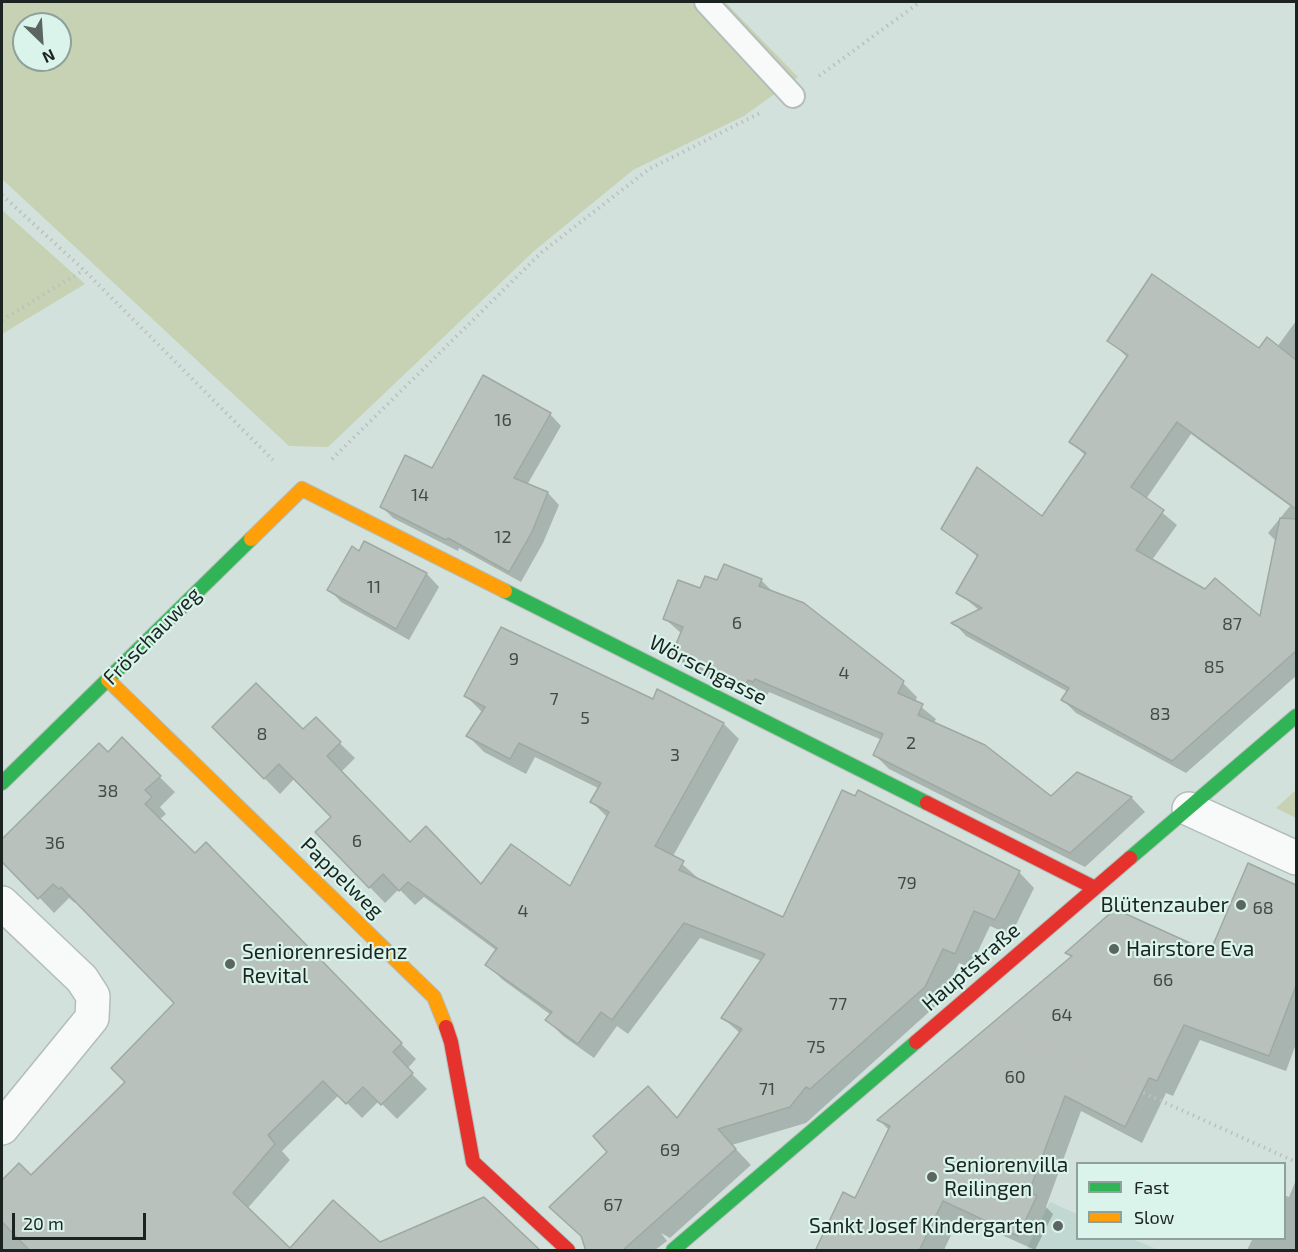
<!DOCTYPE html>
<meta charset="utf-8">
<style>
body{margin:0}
#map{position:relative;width:1298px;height:1252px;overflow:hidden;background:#d3e1dc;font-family:"Exo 2",sans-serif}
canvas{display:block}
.frame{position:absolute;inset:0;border:3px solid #1b2421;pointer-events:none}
.legend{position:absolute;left:1076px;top:1162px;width:210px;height:78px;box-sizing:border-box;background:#daf4eb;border:2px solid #8ea19a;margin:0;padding:8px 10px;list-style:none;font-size:18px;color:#1b2421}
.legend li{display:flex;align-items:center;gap:12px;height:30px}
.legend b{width:30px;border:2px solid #8ea19a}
.north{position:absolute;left:12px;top:12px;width:60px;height:60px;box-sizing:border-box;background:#daf4eb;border:2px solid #8ea19a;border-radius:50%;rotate:155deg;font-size:16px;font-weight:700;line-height:24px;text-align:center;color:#1b2421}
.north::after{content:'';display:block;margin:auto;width:21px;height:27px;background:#5b6662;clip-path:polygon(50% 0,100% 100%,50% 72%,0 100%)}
.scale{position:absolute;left:12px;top:1213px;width:134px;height:27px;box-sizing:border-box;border:3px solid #1b2421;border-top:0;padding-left:8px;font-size:18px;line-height:21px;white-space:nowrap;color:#1b2421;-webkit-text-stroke:4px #daf4eb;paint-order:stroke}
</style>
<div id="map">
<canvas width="1298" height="1252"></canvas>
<div class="frame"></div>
<ul class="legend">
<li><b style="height:8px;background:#30b455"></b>Fast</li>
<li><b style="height:8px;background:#ff9f0a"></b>Slow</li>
</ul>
<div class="north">N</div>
<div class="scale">20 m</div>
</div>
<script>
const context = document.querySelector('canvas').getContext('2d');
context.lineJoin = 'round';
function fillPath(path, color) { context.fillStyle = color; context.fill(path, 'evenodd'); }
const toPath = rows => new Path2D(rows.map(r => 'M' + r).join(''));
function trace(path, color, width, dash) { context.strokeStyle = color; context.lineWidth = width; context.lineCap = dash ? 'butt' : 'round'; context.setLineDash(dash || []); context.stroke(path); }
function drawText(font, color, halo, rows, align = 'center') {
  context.font = font + ' "Exo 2",sans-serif'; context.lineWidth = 4.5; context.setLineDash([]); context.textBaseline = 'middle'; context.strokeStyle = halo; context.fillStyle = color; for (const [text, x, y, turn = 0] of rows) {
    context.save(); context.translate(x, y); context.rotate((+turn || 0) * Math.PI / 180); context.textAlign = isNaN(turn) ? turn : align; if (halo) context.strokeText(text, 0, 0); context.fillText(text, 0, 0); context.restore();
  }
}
const built = toPath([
 [1050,1202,1077,1214,1078,1238,1132,1239,1159,1250,1026,1250]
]);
const green = toPath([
 [2,2,725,2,798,77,744,116,633,170,534,251,328,447,289,446,2,179],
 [24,24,60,24,60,60,24,60],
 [2,210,85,284,2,334],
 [1296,790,1296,818,1276,808]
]);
const shadow = toPath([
 [1296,321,1296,603,1279,606,1277,542,1268,533,1290,506,1191,434,1146,499,1177,525,1152,560,1206,591,1222,586,1296,650,1296,676,1186,773,1076,713,1063,700,1068,692,966,636,954,623,980,611,958,592,978,557,943,529,1043,518,1086,456,1071,442,1128,358,1109,340,1260,350,1277,347],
 [550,414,561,426,527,485,548,493,559,505,543,543,521,582,459,548,458,551,393,518,382,507,433,470],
 [364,543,427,574,439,587,409,640,341,602,329,589,360,553],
 [761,580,774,593,903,683,917,697,915,702,936,719,934,723,1051,798,1077,774,1132,798,1145,812,1085,867,889,769,875,755,882,740,769,692,767,695,763,693,757,703,688,668,674,654,682,634,664,618,701,590,718,582],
 [658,691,724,724,739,739,673,856,698,878,697,880,784,919,1019,872,1034,888,1011,935,990,926,970,968,959,963,940,1002,806,1123,732,1145,751,1165,670,1238,661,1233,667,1241,655,1250,588,1250,741,1034,723,1018,762,961,700,938,628,1034,617,1026,594,1058,563,1036,547,1020,551,1015,503,980,487,965,497,951,424,897,415,905,399,889,385,903,317,832,333,817,295,778,280,794,214,727,303,732,315,719,355,758,341,772,410,843,482,886,571,888,608,818,592,802,600,789,535,757,526,774,484,752,468,736,483,713,466,696,654,701],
 [122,740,175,792,160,807,166,814,159,820,195,855,206,844,416,1059,407,1069,427,1089,397,1119,379,1101,362,1118,339,1095,282,1151,290,1160,247,1209,290,1250,380,1243,539,1250,115,1250,127,1082,176,1003,77,901,75,903,69,898,54,913,2,858],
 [1249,865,1296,886,1296,1044,1286,1071,1200,1040,1173,1096,1166,1093,1142,1143,1081,1111,1046,1207,1053,1214,1035,1250,960,1216,944,1250,816,1250,856,1200,889,1130,879,1120,1072,958,1067,953,1211,954],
 [19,1165,37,1250,2,1250,2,1182],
 [1296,1180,1296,1250,1247,1250,1253,1238,1284,1238,1284,1195,1289,1197]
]);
const building = toPath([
 [1152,274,1259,348,1267,337,1296,360,1296,509,1177,422,1131,487,1164,510,1136,550,1205,589,1215,578,1260,616,1280,518,1296,519,1296,651,1172,761,1061,700,1069,688,951,623,982,608,956,593,978,555,941,529,977,467,1042,516,1086,453,1069,442,1128,355,1107,341,1152,274],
 [483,375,551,413,514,478,548,492,532,532,509,572,448,538,446,540,380,507,405,455,432,468,483,375],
 [364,541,427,573,396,629,327,590,352,546,359,551,364,541],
 [724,564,762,579,759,586,804,603,904,681,898,693,923,704,918,715,985,745,1051,796,1077,772,1132,797,1070,853,873,755,883,734,755,679,753,682,748,680,743,690,672,654,683,627,663,619,678,580,700,588,705,576,717,580,724,564],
 [501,627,653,699,657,689,724,723,655,846,684,861,679,870,783,917,842,790,855,796,858,790,1020,871,995,920,974,911,955,954,943,949,925,987,810,1089,806,1087,790,1107,718,1129,736,1149,622,1251,586,1251,581,1236,549,1207,607,1152,593,1136,648,1086,677,1118,742,1029,721,1018,765,954,684,923,612,1020,601,1012,578,1044,545,1020,552,1012,485,965,497,948,408,882,399,891,383,874,369,888,315,832,331,817,279,764,264,779,212,727,256,683,303,729,316,717,341,742,327,756,410,842,426,826,481,884,511,844,570,886,609,812,590,802,601,783,519,743,510,759,466,736,485,707,464,696,501,627],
 [122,737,161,776,145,790,152,797,145,804,195,853,206,842,402,1043,393,1052,413,1073,381,1105,363,1087,346,1104,323,1081,268,1135,275,1144,233,1193,290,1248,333,1200,380,1242,484,1197,541,1251,30,1251,2,1222,2,1180,19,1163,31,1175,125,1082,111,1068,174,1003,61,887,59,889,53,884,38,899,2,862,2,839,99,743,108,752,122,737],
 [1248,863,1296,885,1296,986,1269,1056,1184,1025,1157,1081,1149,1078,1125,1127,1065,1096,1029,1192,1037,1196,1018,1236,943,1201,919,1251,815,1251,843,1192,855,1198,890,1126,877,1120,1072,956,1065,953,1115,909,1210,952,1248,863]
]);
const path = toPath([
 [819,76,920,2],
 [2,195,84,270,273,460],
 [2,320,84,270],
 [332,459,542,252,649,169,762,112],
 [996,1026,1296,1162]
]);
const lane = toPath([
 [706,2,793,96]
]);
const street = toPath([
 [1189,809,1296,858],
 [2,903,82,979,93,996,92,1018,2,1128]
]);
const fast = toPath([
 [505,591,927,803],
 [2,783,251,539],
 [1130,858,1296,716],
 [673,1250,916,1042]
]);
const slow = toPath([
 [251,539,302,489,505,591],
 [108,680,434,997,446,1027]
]);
const jam = toPath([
 [927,803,1095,888],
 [446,1027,451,1042,473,1162,568,1250],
 [916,1042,1130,858]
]);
const markers = [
 [1241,905,6,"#5b6662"],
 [1114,949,6,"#5b6662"],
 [230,964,6,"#5b6662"],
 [932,1177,6,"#5b6662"],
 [1058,1226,6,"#5b6662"]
];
const numberNames = [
 ["16",503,420],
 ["14",420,495],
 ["12",503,537],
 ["11",374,587],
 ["6",737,623],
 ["87",1232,624],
 ["9",514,659],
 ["85",1214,667],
 ["4",844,673],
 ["7",554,699],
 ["83",1160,714],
 ["5",585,718],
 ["8",262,734],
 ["2",911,743],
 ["3",675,755],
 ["38",108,791],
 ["6",357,841],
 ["36",55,843],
 ["79",907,883],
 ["68",1263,908],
 ["4",523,911],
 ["66",1163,980],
 ["77",838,1004],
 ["64",1062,1015],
 ["75",816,1047],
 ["60",1015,1077],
 ["71",767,1089],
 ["69",670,1150],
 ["67",613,1205]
];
const streetNames = [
 ["Fröschauweg",152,636,-45],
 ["Wörschgasse",708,670,27],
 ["Pappelweg",342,878,44],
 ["Hauptstraße",971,967,-41]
];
const poiNames = [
 ["Blütenzauber",1229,905,"right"],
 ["Hairstore Eva",1126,949],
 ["Seniorenresidenz",242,952],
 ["Revital",242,976],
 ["Seniorenvilla",944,1165],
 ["Reilingen",944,1189],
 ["Sankt Josef Kindergarten",1046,1226,"right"]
];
fillPath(built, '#c0d8d1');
fillPath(green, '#c6d2b3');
fillPath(shadow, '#0003');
fillPath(building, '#b8c1bc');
trace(building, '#9fa8a3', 1.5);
trace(lane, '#b3bdb9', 26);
trace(street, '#b3bdb9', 36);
trace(fast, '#b3bdb9', 16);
trace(slow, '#b3bdb9', 16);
trace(jam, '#b3bdb9', 16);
trace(path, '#bbc0be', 4, [1.5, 4.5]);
trace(lane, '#f8fafa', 22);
trace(street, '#f8fafa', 33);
trace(fast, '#30b455', 14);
trace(slow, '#ff9f0a', 14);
trace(jam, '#e5322d', 14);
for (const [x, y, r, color] of markers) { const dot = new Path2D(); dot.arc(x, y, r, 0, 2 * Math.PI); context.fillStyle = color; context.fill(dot); trace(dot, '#daf4eb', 2); }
drawText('18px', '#424b48', null, numberNames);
drawText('21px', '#1b2421', '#daf4eb', streetNames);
drawText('21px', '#1b2421', '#daf4eb', poiNames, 'left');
</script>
